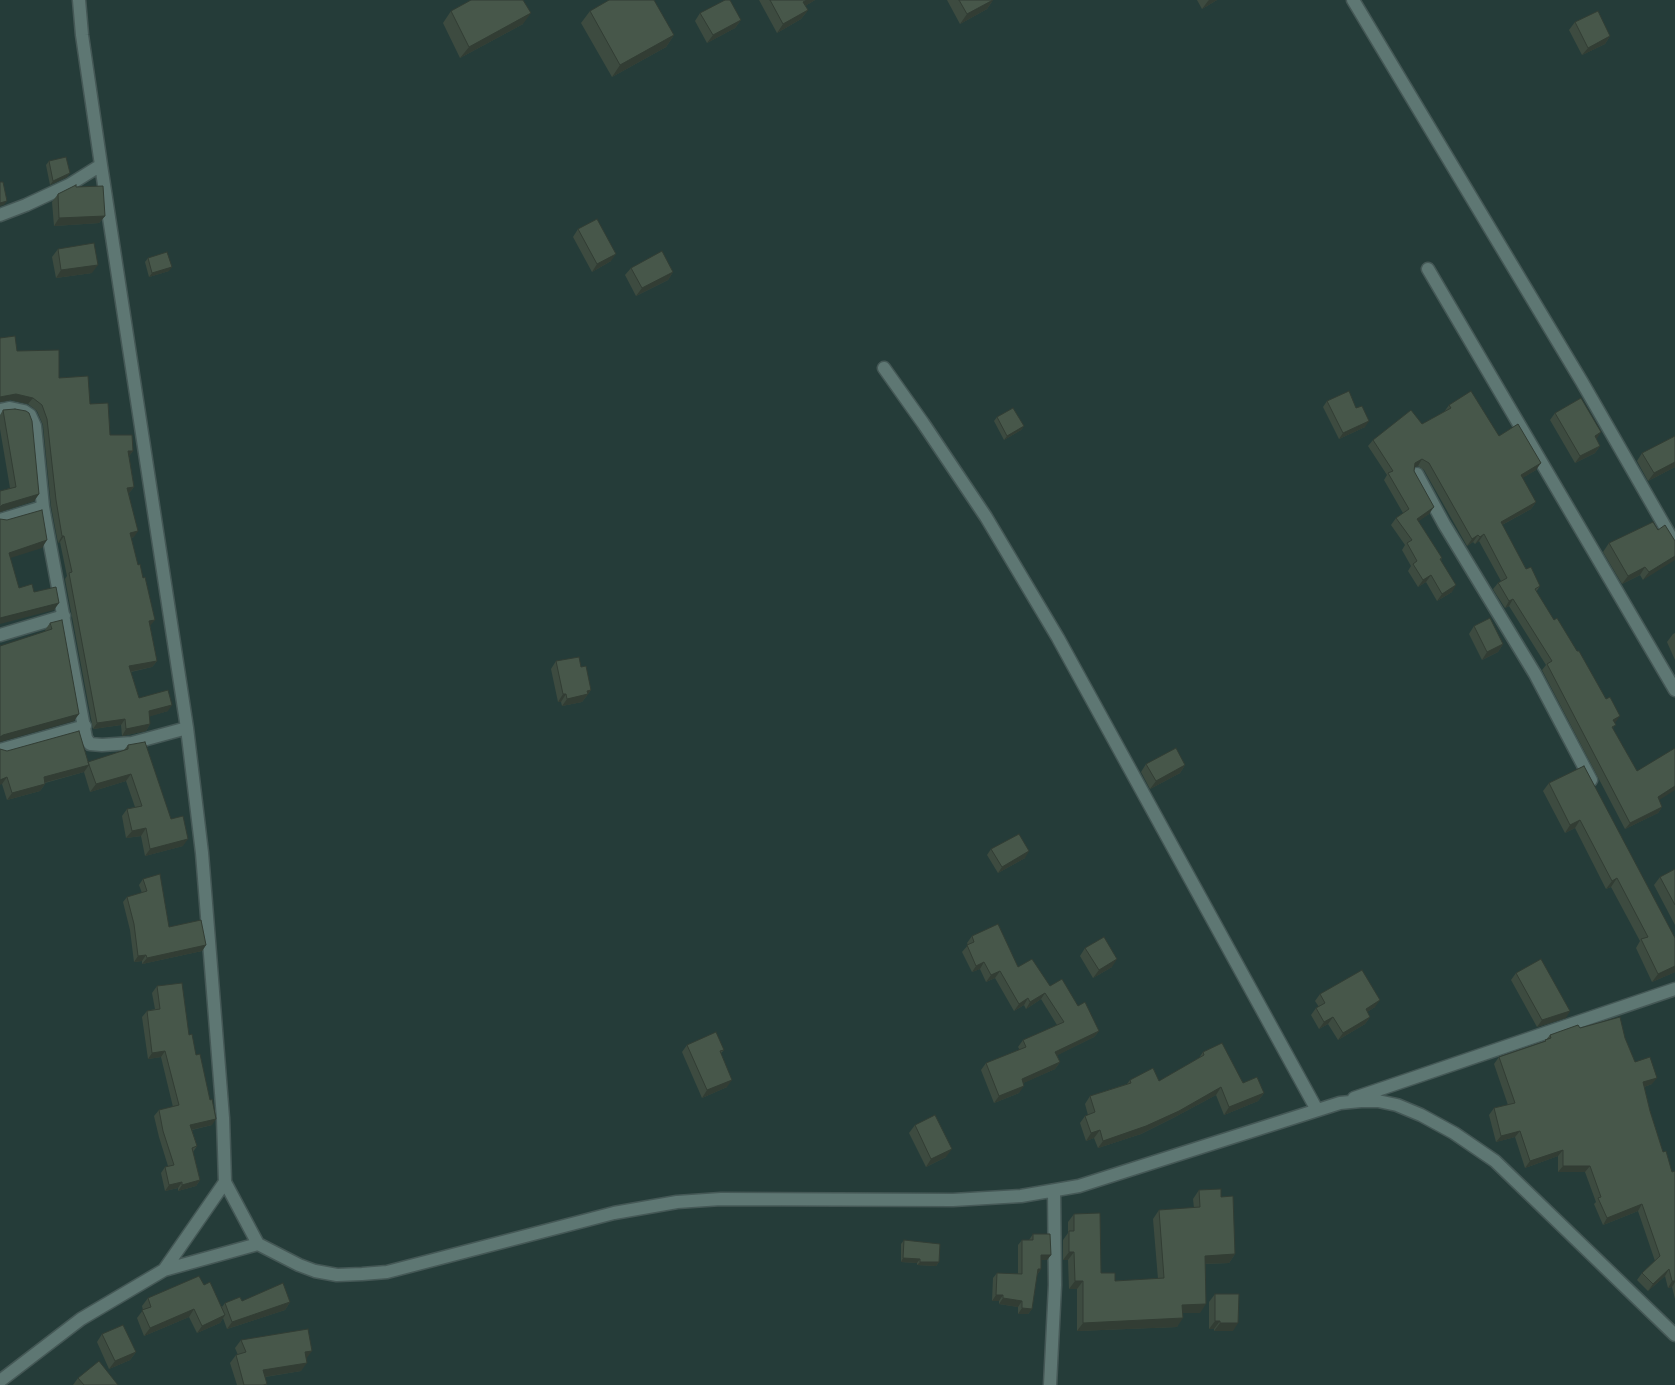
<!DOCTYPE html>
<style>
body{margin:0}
canvas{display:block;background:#253c39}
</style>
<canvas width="1675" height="1385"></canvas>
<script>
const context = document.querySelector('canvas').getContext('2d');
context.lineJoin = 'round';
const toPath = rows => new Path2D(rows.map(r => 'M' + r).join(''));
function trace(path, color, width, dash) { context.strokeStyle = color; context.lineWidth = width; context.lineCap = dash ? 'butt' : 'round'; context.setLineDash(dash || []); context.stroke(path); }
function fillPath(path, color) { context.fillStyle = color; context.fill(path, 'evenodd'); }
const minor = toPath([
 [79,0,82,35,101,165,187,728,202,853,223,1118,225,1182,258,1244,299,1265,315,1271,337,1275,362,1274,387,1272,614,1213,677,1202,721,1199,953,1200,1021,1196,1079,1186,1340,1103,1361,1101,1378,1101,1397,1105,1421,1115,1454,1133,1495,1161,1675,1335],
 [1353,0,1582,382,1675,544],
 [0,215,26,205,69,185,101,165],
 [1428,269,1675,690],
 [884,368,923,423,986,517,1058,638,1317,1110],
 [0,410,10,408,24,411,30,415,35,426,43,507,86,738,90,744,102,745,132,743,187,728],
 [1417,474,1444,524,1535,674,1591,780],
 [0,520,43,507],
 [0,635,64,616],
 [0,750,85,726],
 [1354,1098,1675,989],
 [164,1270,258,1244],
 [0,1381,81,1319,164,1270,225,1182],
 [1050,1385,1055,1285,1054,1191]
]);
const wall = toPath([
 [759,0,815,0,805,6,808,10,801,19,777,33],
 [947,0,993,0,987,9,960,24],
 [1197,0,1217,0,1202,9],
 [451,11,523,24,460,58,443,23],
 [590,11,674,35,666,47,612,77,581,23],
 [700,13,741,20,735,28,707,43,695,21],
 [1575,22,1610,36,1605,44,1582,55,1569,30],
 [49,161,70,173,67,177,50,185,46,165],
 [76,187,105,216,99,223,54,226,52,202,58,194],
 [578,229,611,261,592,272,573,237],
 [58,249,92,273,56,278,52,257],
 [148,258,169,271,149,277,145,262],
 [631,268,673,272,668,280,636,296,625,275],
 [0,338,17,351,59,378,90,404,110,435,133,451,129,456,134,487,129,493,134,537,131,538,150,626,157,661,152,667,131,672,139,698,168,711,150,716,150,724,146,731,122,736,121,725,93,729,65,579,67,576,60,542,58,543,51,506,43,425,37,411,28,404,11,400,0,402],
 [1327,401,1365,427,1339,439,1323,407],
 [1449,405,1499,436,1536,470,1522,478,1536,502,1531,509,1502,525,1526,569,1540,586,1536,592,1615,723,1614,723,1613,729,1637,771,1659,800,1662,807,1658,813,1625,829,1542,670,1546,665,1509,606,1505,608,1494,591,1493,589,1498,583,1501,581,1479,541,1475,544,1473,542,1467,546,1424,470,1418,466,1415,467,1414,471,1429,514,1418,521,1442,558,1441,560,1452,592,1437,601,1426,582,1418,587,1408,571,1411,566,1402,550,1405,545,1391,525,1396,518,1403,513,1384,480,1387,475,1368,446,1373,440,1422,424,1444,412],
 [3,410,39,494,34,501,0,512,0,491,10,488,0,429,0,415],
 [1555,413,1596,439,1600,446,1595,453,1575,463,1550,420],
 [997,417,1024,426,1021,430,1004,440,994,421],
 [1675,436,1675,467,1648,481,1637,461,1642,453],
 [1658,530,1675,541,1643,580,1640,575,1622,584,1603,552,1609,543],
 [50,623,74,721,45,630],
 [1474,626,1503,644,1498,652,1482,660,1469,634],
 [1675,633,1675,660,1667,642,1673,634],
 [556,661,581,667,591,690,582,702,562,706,561,702,558,702,551,669],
 [128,745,171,819,183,846,145,856,141,836,126,838,122,816,127,809,135,807,126,781,90,792,84,772,45,783,45,784,40,791,7,800,2,784,7,751,88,763,124,750],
 [1146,764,1185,765,1180,773,1150,789,1141,772],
 [1584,766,1675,938,1675,972,1652,982,1636,948,1640,941,1611,887,1606,889,1575,828,1565,833,1543,791,1549,783],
 [991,849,1025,858,998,873,987,855],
 [1675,869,1675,925,1654,885,1660,877],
 [143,879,169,927,206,945,202,951,142,964,142,961,134,962,130,930,123,902,127,897,142,893,139,885],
 [972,936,1018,967,1050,986,1078,1006,1099,1031,1094,1037,1057,1055,1060,1062,1055,1069,1023,1083,1019,1093,994,1103,981,1070,986,1063,1020,1050,1018,1047,1023,1040,1057,1025,1041,999,1026,1009,1024,1005,1014,1011,995,978,986,982,980,969,972,972,962,952,968,945,967,943],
 [1085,948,1112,967,1093,978,1080,956],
 [1516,973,1566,1018,1537,1027,1511,980],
 [157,986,189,1035,196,1055,212,1125,192,1130,197,1146,193,1152,200,1180,196,1186,178,1191,178,1188,165,1191,161,1173,165,1167,168,1166,159,1137,154,1116,159,1110,173,1107,161,1057,148,1059,142,1017,147,1011,155,1009,152,993],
 [1320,994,1375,1007,1367,1012,1370,1017,1365,1024,1338,1040,1328,1024,1319,1029,1311,1015,1316,1008,1319,1007,1315,1001],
 [1580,1028,1625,1038,1635,1062,1652,1084,1644,1087,1650,1111,1663,1152,1672,1172,1675,1171,1675,1299,1672,1287,1668,1288,1665,1276,1648,1291,1637,1280,1642,1273,1655,1261,1638,1211,1603,1225,1594,1204,1596,1202,1585,1172,1558,1172,1558,1156,1525,1168,1515,1137,1496,1142,1489,1115,1494,1108,1508,1105,1494,1064,1499,1057,1544,1042,1550,1035],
 [687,1045,724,1050,721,1053,727,1087,702,1098,682,1052],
 [1203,1052,1243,1083,1264,1093,1258,1101,1224,1115,1216,1095,1173,1118,1141,1134,1098,1148,1094,1138,1086,1141,1080,1123,1085,1116,1088,1115,1085,1104,1090,1096,1127,1084,1130,1080,1159,1081,1199,1058],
 [915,1125,946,1157,926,1167,909,1133],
 [1199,1190,1221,1197,1235,1254,1229,1263,1205,1264,1200,1313,1183,1313,1177,1327,1077,1331,1077,1289,1069,1289,1068,1260,1063,1260,1063,1240,1068,1233,1068,1222,1074,1214,1101,1273,1115,1281,1158,1279,1153,1219,1159,1210,1194,1208,1193,1199],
 [1033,1234,1051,1255,1047,1260,1041,1260,1041,1269,1037,1275,1032,1309,1028,1314,1018,1314,1018,1307,999,1304,999,1301,992,1301,993,1278,997,1273,1018,1274,1018,1245,1022,1240,1029,1240],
 [904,1240,939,1262,936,1266,917,1265,917,1263,901,1262,901,1244],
 [204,1285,222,1307,225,1303,242,1301,290,1302,285,1310,227,1329,223,1318,220,1323,197,1333,189,1317,144,1336,137,1318,143,1310,142,1306,148,1298],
 [1215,1294,1233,1331,1214,1331,1214,1329,1209,1329,1209,1302],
 [102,1334,136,1352,130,1360,109,1369,97,1342],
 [241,1340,306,1359,301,1371,265,1377,267,1384,266,1385,237,1385,230,1363,236,1355,238,1355,235,1348],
 [78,1378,118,1385,73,1385]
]);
const shadedWall = toPath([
 [807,0,815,0,797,11,803,2],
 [993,0,987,9,960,24,967,14],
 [1209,0,1217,0,1202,9,1208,1],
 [808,10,801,19,777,33,783,24],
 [531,13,523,24,460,58,469,47],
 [741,20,735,28,707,43,713,35],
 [674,35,666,47,612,77,620,65],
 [1610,36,1605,44,1582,55,1588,48],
 [70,173,67,177,50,185,53,181],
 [7,201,4,205,0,206,0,203],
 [105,216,99,223,54,226,59,218],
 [616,254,611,261,592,272,597,264],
 [98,265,92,273,56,278,61,270],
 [172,267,169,271,149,277,152,273],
 [673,272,668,280,636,296,642,288],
 [16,394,33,398,28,404,11,400,0,402,0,397],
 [1369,421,1365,427,1339,439,1343,433],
 [1024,426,1021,430,1004,440,1007,436],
 [1601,432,1596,440,1595,436],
 [1600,446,1595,453,1575,463,1580,456],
 [128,451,133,451,128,457],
 [1422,459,1418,466,1410,469,1415,463],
 [1675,462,1675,467,1648,481,1654,473],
 [1541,463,1536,470,1516,482,1521,475],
 [134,487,129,493,123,494,127,488],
 [39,494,34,501,0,512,0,507,2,505],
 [1536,502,1531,509,1496,528,1501,522],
 [1434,507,1429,514,1412,526,1417,519],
 [138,531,134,537,125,540,130,533],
 [1484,534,1479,541,1475,544,1480,537],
 [1478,535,1473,542,1467,546,1472,539],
 [62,536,64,536,60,542,58,543],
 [47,540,42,548,4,560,9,553],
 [1675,556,1675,560,1643,580,1649,572],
 [1645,567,1640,575,1622,584,1628,576],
 [1431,575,1426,582,1418,587,1423,580],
 [1456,585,1452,592,1437,601,1442,594],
 [1513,599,1509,606,1505,608,1509,601],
 [59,603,54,610,0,624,0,618],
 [155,620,150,626,149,621],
 [1503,644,1498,652,1482,660,1487,652],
 [157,661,152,667,124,673,129,666],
 [591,690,582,702,562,706,567,699],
 [563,694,566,694,561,702,558,702],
 [172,705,168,711,145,718,149,711],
 [79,714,74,721,0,742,0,737,3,735],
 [1620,716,1615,723,1608,727,1613,720],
 [125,719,121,725,93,729,97,723],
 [150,724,146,731,122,736,126,729],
 [89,765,84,772,39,784,44,777],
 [1185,765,1180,773,1150,789,1156,781],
 [131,774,126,781,90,792,96,784],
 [7,777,2,784,0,785,0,780],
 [45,784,40,791,7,800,12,793],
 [1675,786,1675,790,1653,804,1658,797],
 [1662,807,1658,813,1625,829,1630,823],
 [1580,820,1575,828,1565,833,1570,825],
 [146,828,141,836,126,838,132,831],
 [188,839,183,846,145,856,150,849],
 [1029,851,1025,858,998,873,1002,867],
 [1617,878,1611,887,1606,889,1612,881],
 [206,945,202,951,142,964,147,958],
 [146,955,142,961,134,962,138,956],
 [1117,959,1112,967,1093,978,1099,970],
 [984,962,980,969,972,972,976,966],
 [1675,966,1675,972,1652,982,1658,974],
 [1000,971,995,978,986,982,991,975],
 [1045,993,1041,999,1026,1009,1030,1002],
 [1028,998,1024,1005,1014,1011,1019,1004],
 [1380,1000,1375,1007,1361,1016,1366,1009],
 [1570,1011,1566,1018,1537,1027,1542,1020],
 [1333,1017,1328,1024,1319,1029,1324,1022],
 [1370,1017,1365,1024,1338,1040,1343,1033],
 [1099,1031,1094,1037,1050,1059,1055,1052],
 [165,1051,161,1057,148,1059,152,1053],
 [1060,1062,1055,1069,1017,1086,1022,1079],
 [1657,1078,1652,1084,1638,1089,1643,1082],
 [732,1080,727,1087,702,1098,707,1090],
 [1024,1086,1019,1093,994,1103,999,1096],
 [1221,1087,1216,1095,1173,1118,1141,1134,1098,1148,1103,1141],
 [1264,1093,1258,1101,1224,1115,1229,1107],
 [216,1119,212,1125,186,1131,190,1125],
 [1100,1130,1094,1138,1086,1141,1091,1133],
 [1520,1131,1515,1137,1496,1142,1501,1136],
 [952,1149,946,1157,926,1167,931,1159],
 [1563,1150,1558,1156,1525,1168,1530,1161],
 [1563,1166,1590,1166,1585,1172,1558,1172],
 [200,1180,196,1186,178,1191,182,1185],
 [182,1182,178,1188,165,1191,169,1185],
 [1642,1204,1638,1211,1603,1225,1607,1218],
 [1069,1252,1074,1252,1068,1260,1063,1260],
 [1235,1254,1229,1263,1199,1264,1205,1256],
 [1041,1255,1051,1255,1047,1260,1037,1260],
 [903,1258,920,1259,917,1263,901,1262],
 [920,1262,939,1262,936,1266,917,1265],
 [1038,1269,1041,1269,1037,1275,1034,1275],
 [1669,1269,1665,1276,1648,1291,1653,1284],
 [1075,1281,1083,1281,1077,1289,1069,1289],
 [1672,1281,1675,1281,1675,1282,1672,1287,1668,1288],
 [996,1295,1003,1295,999,1301,992,1301],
 [1003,1298,1022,1301,1018,1307,999,1304],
 [290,1302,285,1310,227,1329,232,1322],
 [1206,1304,1200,1313,1176,1313,1182,1305],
 [1022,1308,1032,1309,1028,1314,1018,1314],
 [194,1309,189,1317,144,1336,150,1328],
 [225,1315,220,1323,197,1333,202,1326],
 [1183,1318,1177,1327,1077,1331,1083,1323],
 [1215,1321,1220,1321,1214,1329,1209,1329],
 [1220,1323,1238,1323,1233,1331,1214,1331],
 [312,1351,306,1359,305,1352],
 [136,1352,130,1360,109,1369,115,1361],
 [307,1363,301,1371,257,1378,263,1370]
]);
const building = toPath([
 [471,0,523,0,531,13,469,47,451,11,471,0],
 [609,0,654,0,674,35,620,65,590,11,609,0],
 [725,0,730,0,741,20,713,35,700,13,725,0],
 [770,0,807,0,803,2,808,10,783,24,770,0],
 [959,0,993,0,967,14,959,0],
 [1598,11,1610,36,1588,48,1575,22,1598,11],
 [66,157,70,173,53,181,49,161,66,157],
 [0,182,3,182,7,201,0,203,0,182],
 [76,185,76,187,103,186,105,216,59,218,58,194,76,185],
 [597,219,616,254,597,264,578,229,597,219],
 [94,243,98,265,61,270,58,249,94,243],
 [662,251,673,272,642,288,631,268,662,251],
 [167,252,172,267,152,273,148,258,167,252],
 [15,336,17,351,59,350,59,378,88,376,90,404,108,403,110,435,132,435,133,451,128,451,134,487,127,488,138,531,130,533,138,565,140,564,143,578,145,577,155,620,149,621,157,661,129,666,139,698,168,690,172,705,149,711,150,724,126,729,125,719,97,723,69,573,72,572,64,536,62,536,56,500,47,419,42,405,33,398,16,394,0,397,0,338,15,336],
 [1349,391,1356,408,1362,406,1369,421,1343,433,1327,401,1349,391],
 [1471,391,1499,436,1518,424,1541,463,1521,475,1536,502,1501,522,1526,569,1531,567,1540,586,1535,589,1554,620,1557,618,1577,651,1579,651,1606,699,1610,697,1620,716,1613,720,1616,725,1612,727,1637,771,1675,748,1675,786,1658,797,1662,807,1630,823,1547,664,1552,661,1513,599,1509,601,1499,584,1498,583,1507,578,1484,534,1480,537,1478,535,1472,539,1429,463,1422,459,1415,463,1414,471,1434,507,1417,519,1442,558,1440,559,1456,585,1442,594,1431,575,1423,580,1413,564,1417,561,1407,543,1412,540,1396,518,1409,509,1388,473,1393,471,1373,440,1411,410,1422,424,1451,408,1449,405,1471,391],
 [1581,398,1601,432,1595,436,1600,446,1580,456,1555,413,1581,398],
 [1013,408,1024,426,1007,436,997,417,1013,408],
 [15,409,26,411,29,413,32,421,39,494,2,505,0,507,0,491,16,487,3,410,15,409],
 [1675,436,1675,462,1654,473,1642,453,1675,436],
 [42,510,47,540,9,553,19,588,32,584,34,592,56,587,59,603,0,618,0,519,7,520,42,510],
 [1653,522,1658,530,1665,525,1675,541,1675,556,1649,572,1645,567,1628,576,1609,543,1653,522],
 [1490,618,1503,644,1487,652,1474,626,1490,618],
 [62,620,79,714,3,735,0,737,0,646,52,629,50,623,62,620],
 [579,657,581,667,586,666,591,690,587,691,588,694,567,699,566,694,563,694,556,661,579,657],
 [79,731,89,765,44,777,45,784,12,793,7,777,0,780,0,749,7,751,79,731],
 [145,742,171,819,183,816,188,839,150,849,146,828,132,831,127,809,142,806,131,774,96,784,88,762,128,749,128,745,145,742],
 [1176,748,1185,765,1156,781,1146,764,1176,748],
 [1584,766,1675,938,1675,966,1658,974,1641,939,1648,937,1617,878,1612,881,1580,820,1570,825,1549,783,1584,766],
 [1019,834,1029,851,1002,867,991,849,1019,834],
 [1675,869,1675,905,1660,877,1675,869],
 [160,874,169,927,201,920,206,945,147,958,146,955,138,956,134,924,127,897,147,891,143,879,160,874],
 [998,924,1018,967,1032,959,1050,986,1062,979,1078,1006,1085,1002,1099,1031,1055,1052,1060,1062,1022,1079,1024,1086,999,1096,986,1063,1026,1047,1023,1040,1064,1022,1045,993,1030,1002,1028,998,1019,1004,1000,971,991,975,984,962,976,966,967,945,974,942,972,936,998,924],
 [1104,937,1117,959,1099,970,1085,948,1104,937],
 [1541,959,1570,1011,1542,1020,1516,973,1541,959],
 [1362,970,1380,1000,1366,1009,1370,1017,1343,1033,1333,1017,1324,1022,1316,1008,1325,1003,1320,994,1362,970],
 [182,983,189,1035,192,1034,196,1055,200,1054,210,1100,212,1099,216,1119,190,1125,197,1146,192,1148,200,1180,182,1185,182,1182,169,1185,165,1167,174,1165,163,1131,159,1110,179,1105,165,1051,152,1053,147,1011,160,1009,157,986,182,983],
 [1620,1017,1625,1038,1635,1062,1650,1057,1657,1078,1643,1082,1650,1111,1663,1152,1666,1151,1672,1172,1675,1171,1675,1281,1672,1281,1669,1269,1653,1284,1642,1273,1660,1256,1642,1204,1607,1218,1598,1198,1601,1197,1590,1166,1563,1166,1563,1150,1530,1161,1520,1131,1501,1136,1494,1108,1515,1103,1499,1057,1546,1041,1545,1040,1551,1038,1550,1035,1578,1025,1580,1028,1620,1017],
 [716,1032,724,1050,720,1051,732,1080,707,1090,687,1045,716,1032],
 [1222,1043,1243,1083,1257,1077,1264,1093,1229,1107,1221,1087,1179,1111,1146,1126,1103,1141,1100,1130,1091,1133,1085,1116,1095,1112,1090,1096,1131,1083,1130,1080,1153,1068,1159,1081,1204,1055,1203,1052,1222,1043],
 [935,1115,952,1149,931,1159,915,1125,935,1115],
 [1221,1189,1221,1197,1233,1196,1235,1254,1205,1256,1206,1304,1182,1305,1183,1318,1083,1323,1083,1281,1075,1281,1074,1252,1069,1252,1069,1231,1074,1231,1074,1214,1100,1213,1101,1273,1115,1273,1115,1281,1164,1278,1159,1210,1200,1207,1199,1190,1221,1189],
 [1033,1234,1050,1234,1051,1255,1041,1255,1041,1269,1038,1269,1032,1309,1022,1308,1022,1301,1003,1298,1003,1295,996,1295,997,1273,1022,1274,1022,1240,1033,1240,1033,1234],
 [904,1240,940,1244,939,1262,920,1262,920,1259,903,1258,904,1240],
 [199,1276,204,1285,210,1282,225,1315,202,1326,194,1309,150,1328,142,1310,151,1307,148,1298,199,1276],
 [283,1283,290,1302,232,1322,225,1303,240,1297,242,1301,283,1283],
 [1215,1294,1239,1294,1238,1323,1220,1323,1220,1321,1215,1321,1215,1294],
 [123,1325,136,1352,115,1361,102,1334,123,1325],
 [308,1329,312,1351,305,1352,307,1363,263,1370,267,1384,263,1385,244,1385,236,1355,246,1352,241,1340,308,1329],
 [99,1361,118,1385,84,1385,78,1378,99,1361]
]);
trace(minor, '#455856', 15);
trace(minor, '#5e7773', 12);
fillPath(wall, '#3d4b40');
fillPath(shadedWall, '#323d34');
fillPath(building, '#47574a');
trace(building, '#323d34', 1);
</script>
